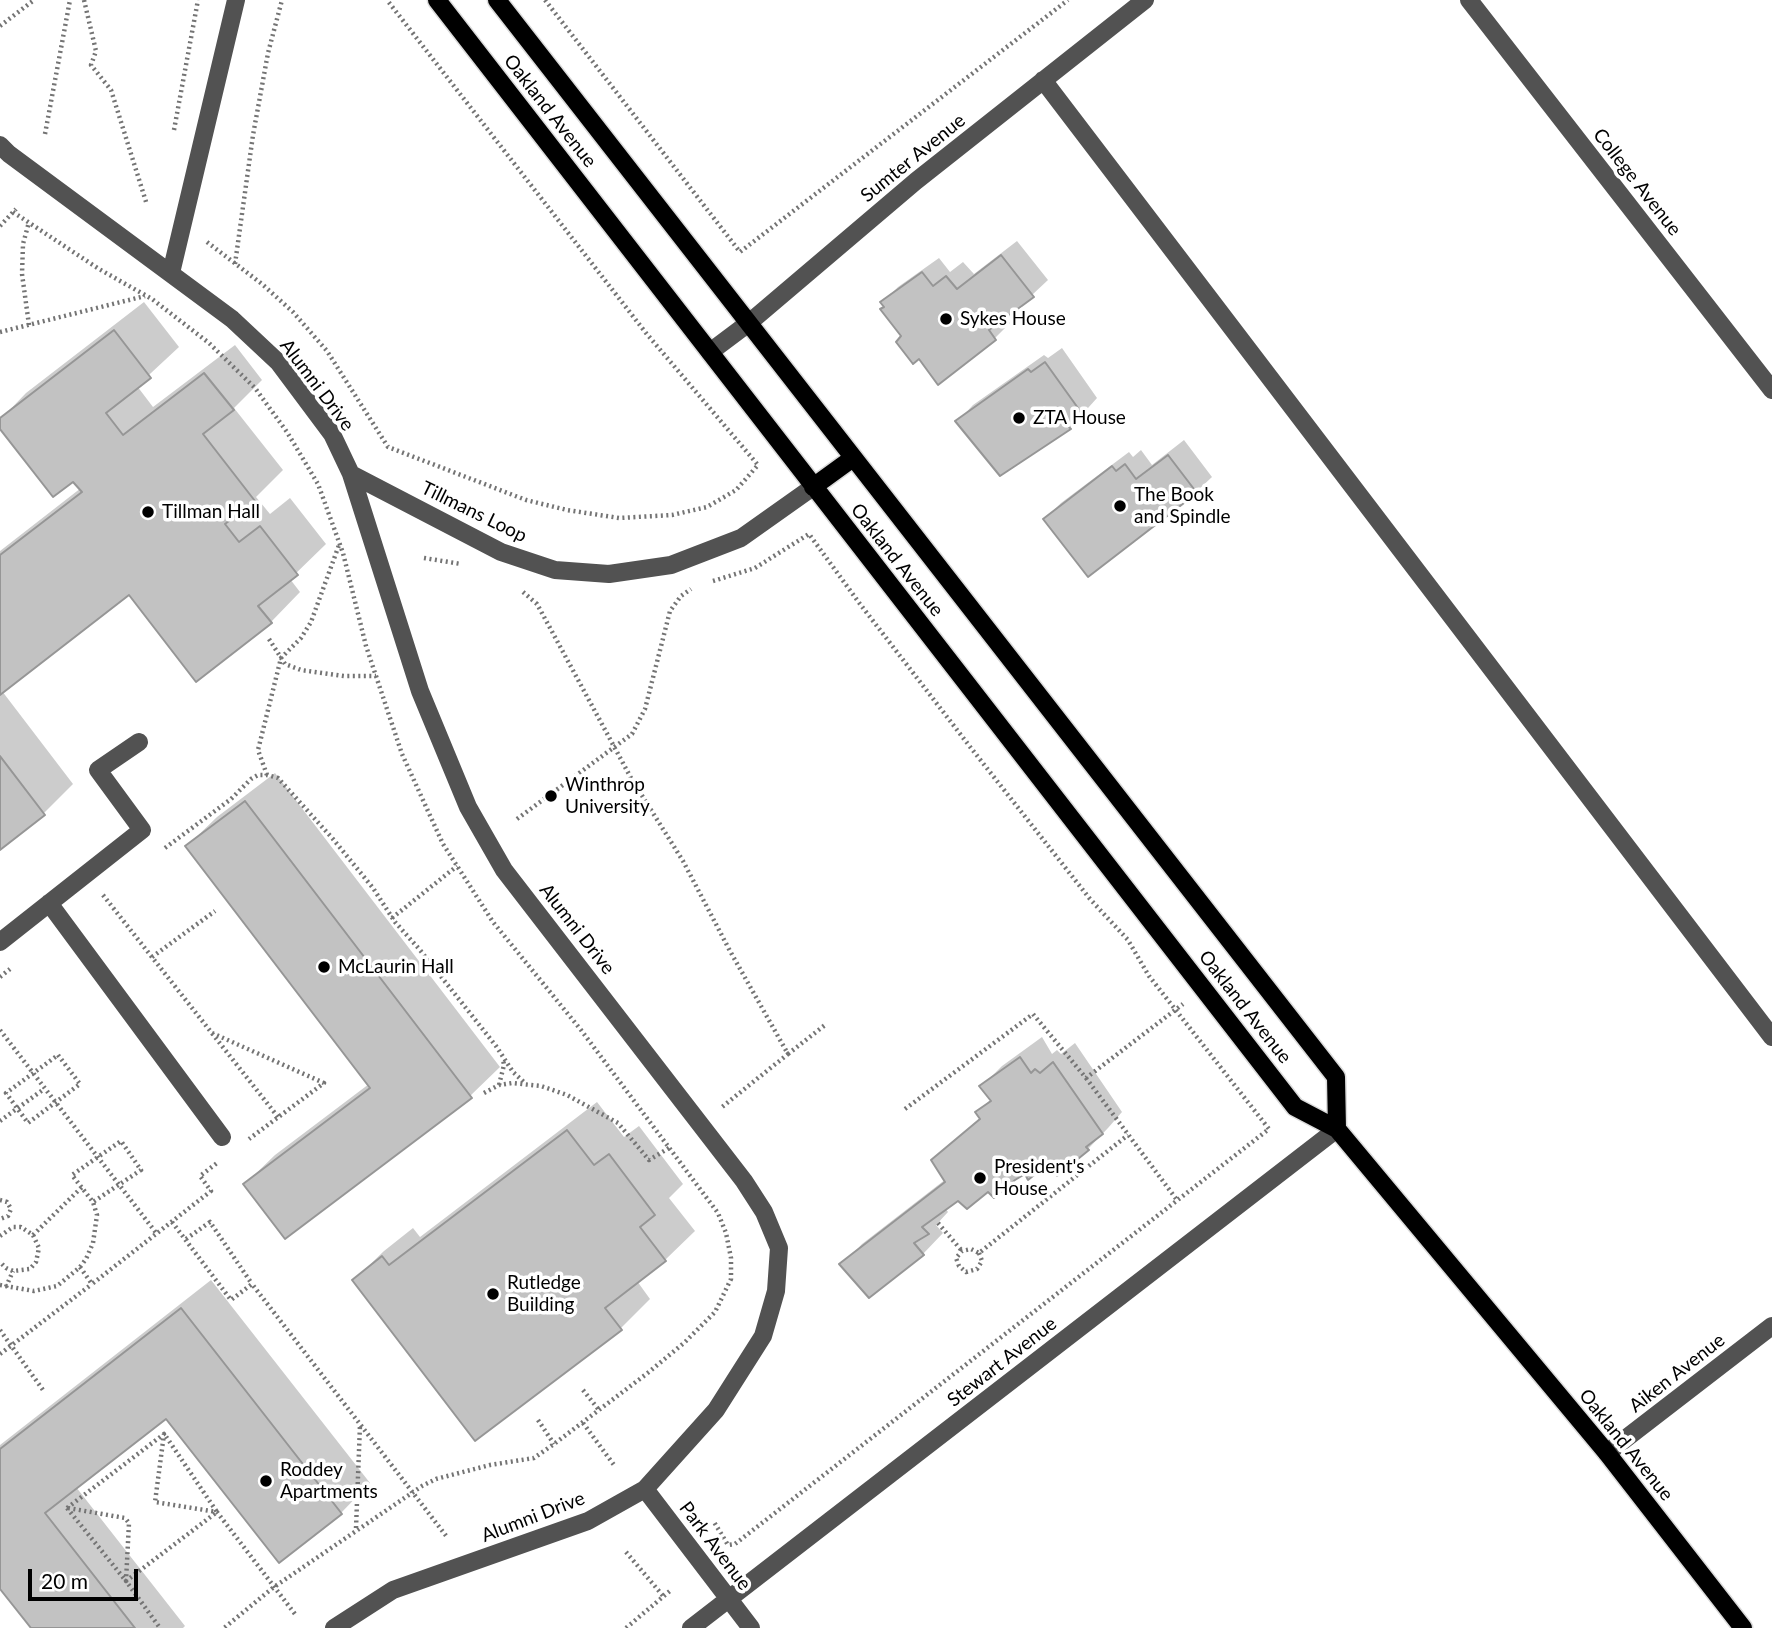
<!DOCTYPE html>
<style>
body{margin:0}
#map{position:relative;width:1772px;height:1628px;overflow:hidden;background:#fff;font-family:Lato,sans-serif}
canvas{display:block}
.scale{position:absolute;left:28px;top:1569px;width:110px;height:32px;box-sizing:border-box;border:4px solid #000;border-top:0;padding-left:9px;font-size:21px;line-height:24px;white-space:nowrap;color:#000;-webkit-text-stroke:5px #fff;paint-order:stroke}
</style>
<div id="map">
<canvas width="1772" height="1628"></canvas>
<div class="scale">20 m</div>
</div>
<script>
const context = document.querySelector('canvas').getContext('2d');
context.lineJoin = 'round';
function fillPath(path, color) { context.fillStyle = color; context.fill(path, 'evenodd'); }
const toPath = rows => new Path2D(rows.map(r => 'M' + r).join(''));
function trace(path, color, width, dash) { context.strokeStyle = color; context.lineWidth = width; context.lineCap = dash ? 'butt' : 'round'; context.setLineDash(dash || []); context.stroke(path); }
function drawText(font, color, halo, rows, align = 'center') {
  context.font = font + ' Lato,sans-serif'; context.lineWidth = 7; context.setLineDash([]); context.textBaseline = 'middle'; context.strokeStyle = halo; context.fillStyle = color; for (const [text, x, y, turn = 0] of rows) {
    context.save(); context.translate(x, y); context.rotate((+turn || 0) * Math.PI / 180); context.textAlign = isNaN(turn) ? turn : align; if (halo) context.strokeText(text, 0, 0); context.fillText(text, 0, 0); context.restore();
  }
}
const shadow = toPath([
 [1017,241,1048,280,1032,295,1005,316,1010,323,995,338,903,336,883,302,898,287,939,258,950,272,963,262,974,274],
 [144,302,179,347,137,386,153,407,235,345,262,380,234,408,283,470,256,497,270,514,290,498,326,544,290,579,300,592,271,622,129,593,2,691,73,784,44,813,0,847,0,551,81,488,74,479,0,426,0,420,26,393],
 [1062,348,1097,398,1070,428,1000,474,958,421,973,405,1044,355,1048,358],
 [1184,440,1212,477,1196,492,1088,575,1045,519,1061,503,1129,452,1133,457,1141,450,1152,465],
 [275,773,500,1067,470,1096,245,1184,275,1155,369,1084,187,846,217,817],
 [1042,1037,1052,1054,1057,1050,1061,1054,1075,1043,1122,1112,1108,1128,1088,1149,1049,1162,988,1189,958,1198,945,1208,948,1212,936,1225,943,1233,923,1254,842,1265,862,1244,946,1179,933,1160,981,1117,978,1112,991,1099,982,1086,1002,1066],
 [597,1102,624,1137,639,1126,683,1184,669,1198,695,1231,665,1260,637,1281,650,1299,621,1328,476,1439,354,1280,384,1251,413,1228,420,1237],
 [211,1280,370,1483,341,1513,167,1417,76,1487,185,1626,183,1628,33,1628,0,1586,0,1445]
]);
const building = toPath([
 [1001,255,1034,297,989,330,996,340,938,385,919,359,913,364,896,342,901,336,880,309,884,307,880,302,922,272,933,286,946,276,957,289,1001,255],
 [114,330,151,378,106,413,123,435,204,373,234,410,203,434,255,501,225,524,239,542,260,526,298,575,258,606,272,623,196,682,129,595,0,695,0,555,82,492,73,482,53,497,0,429,0,418,114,330],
 [1045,362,1083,415,1068,426,1071,429,1000,476,955,421,1028,369,1031,372,1045,362],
 [1168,455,1197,493,1088,577,1043,519,1112,466,1116,471,1125,464,1136,479,1168,455],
 [0,756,45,815,0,850,0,756],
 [245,801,472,1098,285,1239,243,1184,370,1088,185,846,245,801],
 [1020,1057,1031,1073,1035,1069,1040,1073,1053,1062,1103,1134,1086,1147,1089,1150,1057,1176,1048,1164,1028,1180,1025,1174,1015,1180,994,1198,988,1192,967,1209,958,1201,922,1227,929,1234,914,1243,924,1255,869,1298,839,1264,945,1182,931,1160,980,1119,975,1112,991,1101,979,1086,1020,1057],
 [567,1130,594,1165,609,1154,655,1215,640,1227,666,1261,605,1308,622,1330,475,1441,352,1280,382,1256,389,1265,567,1130],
 [181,1308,342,1514,279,1563,166,1419,45,1513,135,1628,31,1628,0,1589,0,1449,181,1308]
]);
const path = toPath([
 [84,0,96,51,91,65,111,90,147,205],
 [545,0,740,252,1068,0],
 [0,26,34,0],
 [174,130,198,0],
 [45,134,70,0],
 [13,212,99,269,152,299,209,343,255,388,287,432,318,484,343,553,366,646,402,754,443,844,493,922,581,1030,718,1213,726,1233,731,1258,731,1279,715,1312,685,1342,649,1372,554,1444,534,1458,490,1465,436,1479,422,1486,274,1587,224,1628],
 [0,226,16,209],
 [207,242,262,284,293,312,327,351,388,447,526,500,567,510,619,518,672,515,707,507,736,490,758,465,646,333,387,0],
 [235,264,253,135,268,53,282,0],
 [29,325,22,274,23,244,29,222],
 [0,332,145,296],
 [424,558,461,564],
 [713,581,755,568,809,534,860,604,971,748,1090,899,1128,940,1149,976,1269,1129,735,1544,728,1545,714,1522],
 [523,592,537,604,549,626,631,778,683,861,730,951,788,1054,722,1107],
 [269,639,285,664,301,670,344,676,376,676],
 [267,775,258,750,281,658,301,638,311,622,339,545],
 [517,819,632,734,645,709,670,611,681,596,691,589],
 [165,848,231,799,251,779,258,775,267,775,278,778,333,839,373,888,395,922,420,950,496,1046,513,1072,525,1083],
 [103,895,278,1117],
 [392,918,457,866],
 [152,957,215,911],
 [0,977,10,969],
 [0,1030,157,1234],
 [212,1033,324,1083,249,1139],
 [788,1054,825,1025],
 [58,1055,80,1084,28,1123,6,1093,58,1055],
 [1086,1078,1177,1200],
 [499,1085,504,1065,503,1059],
 [484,1093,499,1085,512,1083,541,1086,567,1095,618,1123,649,1160,669,1148],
 [905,1109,1033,1014,1086,1078,1183,1004],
 [0,1121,44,1089],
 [0,1200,7,1202,11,1209,8,1216,0,1219],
 [172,1222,231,1300,252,1284,447,1537],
 [938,1223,962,1251],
 [33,1235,82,1187],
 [0,1236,13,1227,21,1227,33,1235,39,1248,36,1262,30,1269,13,1271,6,1268,0,1262],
 [186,1239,210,1222,252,1284],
 [979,1253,982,1261,977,1269,966,1272,959,1266,956,1258,962,1251,971,1249,979,1253,1128,1135],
 [80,1267,92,1284,211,1191,200,1176,217,1163],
 [0,1285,34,1291,57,1286,80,1267,86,1259,93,1243,97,1215,93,1202,72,1175,121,1141,141,1170,93,1202],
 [6,1287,13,1271],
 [0,1330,43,1390],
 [0,1354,92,1284],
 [583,1390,599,1410],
 [538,1420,554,1444],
 [583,1423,614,1465],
 [67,1508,164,1434,155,1502,217,1512,295,1614],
 [67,1508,126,1581,217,1512,165,1435],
 [68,1508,125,1518,129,1523,126,1581,160,1628],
 [356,1528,360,1425],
 [626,1552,664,1597],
 [626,1628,671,1590]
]);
const minor = toPath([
 [1469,0,1772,390],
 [1043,80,1772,1037],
 [0,145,9,154,232,319,279,363,332,434,351,474,420,691,468,807,504,870,744,1181,764,1212,779,1248,776,1291,763,1336,716,1410,645,1489,588,1521,393,1590,334,1628],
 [171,273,236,0],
 [710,352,750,322,916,181,1145,0],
 [351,474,501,552,555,570,609,574,671,565,741,538,813,487],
 [49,903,222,1137],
 [0,942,142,830,98,770,139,742],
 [1607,1453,1772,1326],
 [645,1489,751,1628],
 [691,1628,1337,1129]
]);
const major = toPath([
 [437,0,1295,1107,1337,1129,1607,1453,1743,1628],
 [497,0,1336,1077,1337,1129],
 [813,487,853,458]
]);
const markers = [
 [946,319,7,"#000"],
 [1019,418,7,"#000"],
 [1120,506,7,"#000"],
 [148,512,7,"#000"],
 [551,796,7,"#000"],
 [324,967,7,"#000"],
 [980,1178,7,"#000"],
 [493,1294,7,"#000"],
 [266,1481,7,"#000"]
];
const streetNames = [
 ["Oakland Avenue",550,111,52],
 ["Sumter Avenue",913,158,-39],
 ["College Avenue",1637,182,52],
 ["Alumni Drive",317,385,53],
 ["Tillmans Loop",474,512,26],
 ["Oakland Avenue",897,560,52],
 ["Alumni Drive",577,929,52],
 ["Oakland Avenue",1245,1007,52],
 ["Stewart Avenue",1002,1362,-38],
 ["Aiken Avenue",1677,1373,-38],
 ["Oakland Avenue",1626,1445,51],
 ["Alumni Drive",533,1517,-21],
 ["Park Avenue",715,1546,53]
];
const poiNames = [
 ["Sykes House",960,319],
 ["ZTA House",1033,418],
 ["The Book",1134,495],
 ["and Spindle",1134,517],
 ["Tillman Hall",162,512],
 ["Winthrop",565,785],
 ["University",565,807],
 ["McLaurin Hall",338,967],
 ["President's",994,1167],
 ["House",994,1189],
 ["Rutledge",507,1283],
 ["Building",507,1305],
 ["Roddey",280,1470],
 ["Apartments",280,1492]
];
fillPath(shadow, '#0003');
fillPath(building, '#c2c2c2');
trace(building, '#969696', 2);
trace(major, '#dbdbdb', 21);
trace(path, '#747474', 4.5, [2, 3.5]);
trace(minor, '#525252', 18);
trace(major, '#000', 18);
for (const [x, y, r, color] of markers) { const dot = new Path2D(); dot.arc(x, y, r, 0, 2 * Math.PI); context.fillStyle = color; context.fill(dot); trace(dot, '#fff', 2.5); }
drawText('19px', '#000', '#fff', streetNames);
drawText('19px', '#000', '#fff', poiNames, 'left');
</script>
